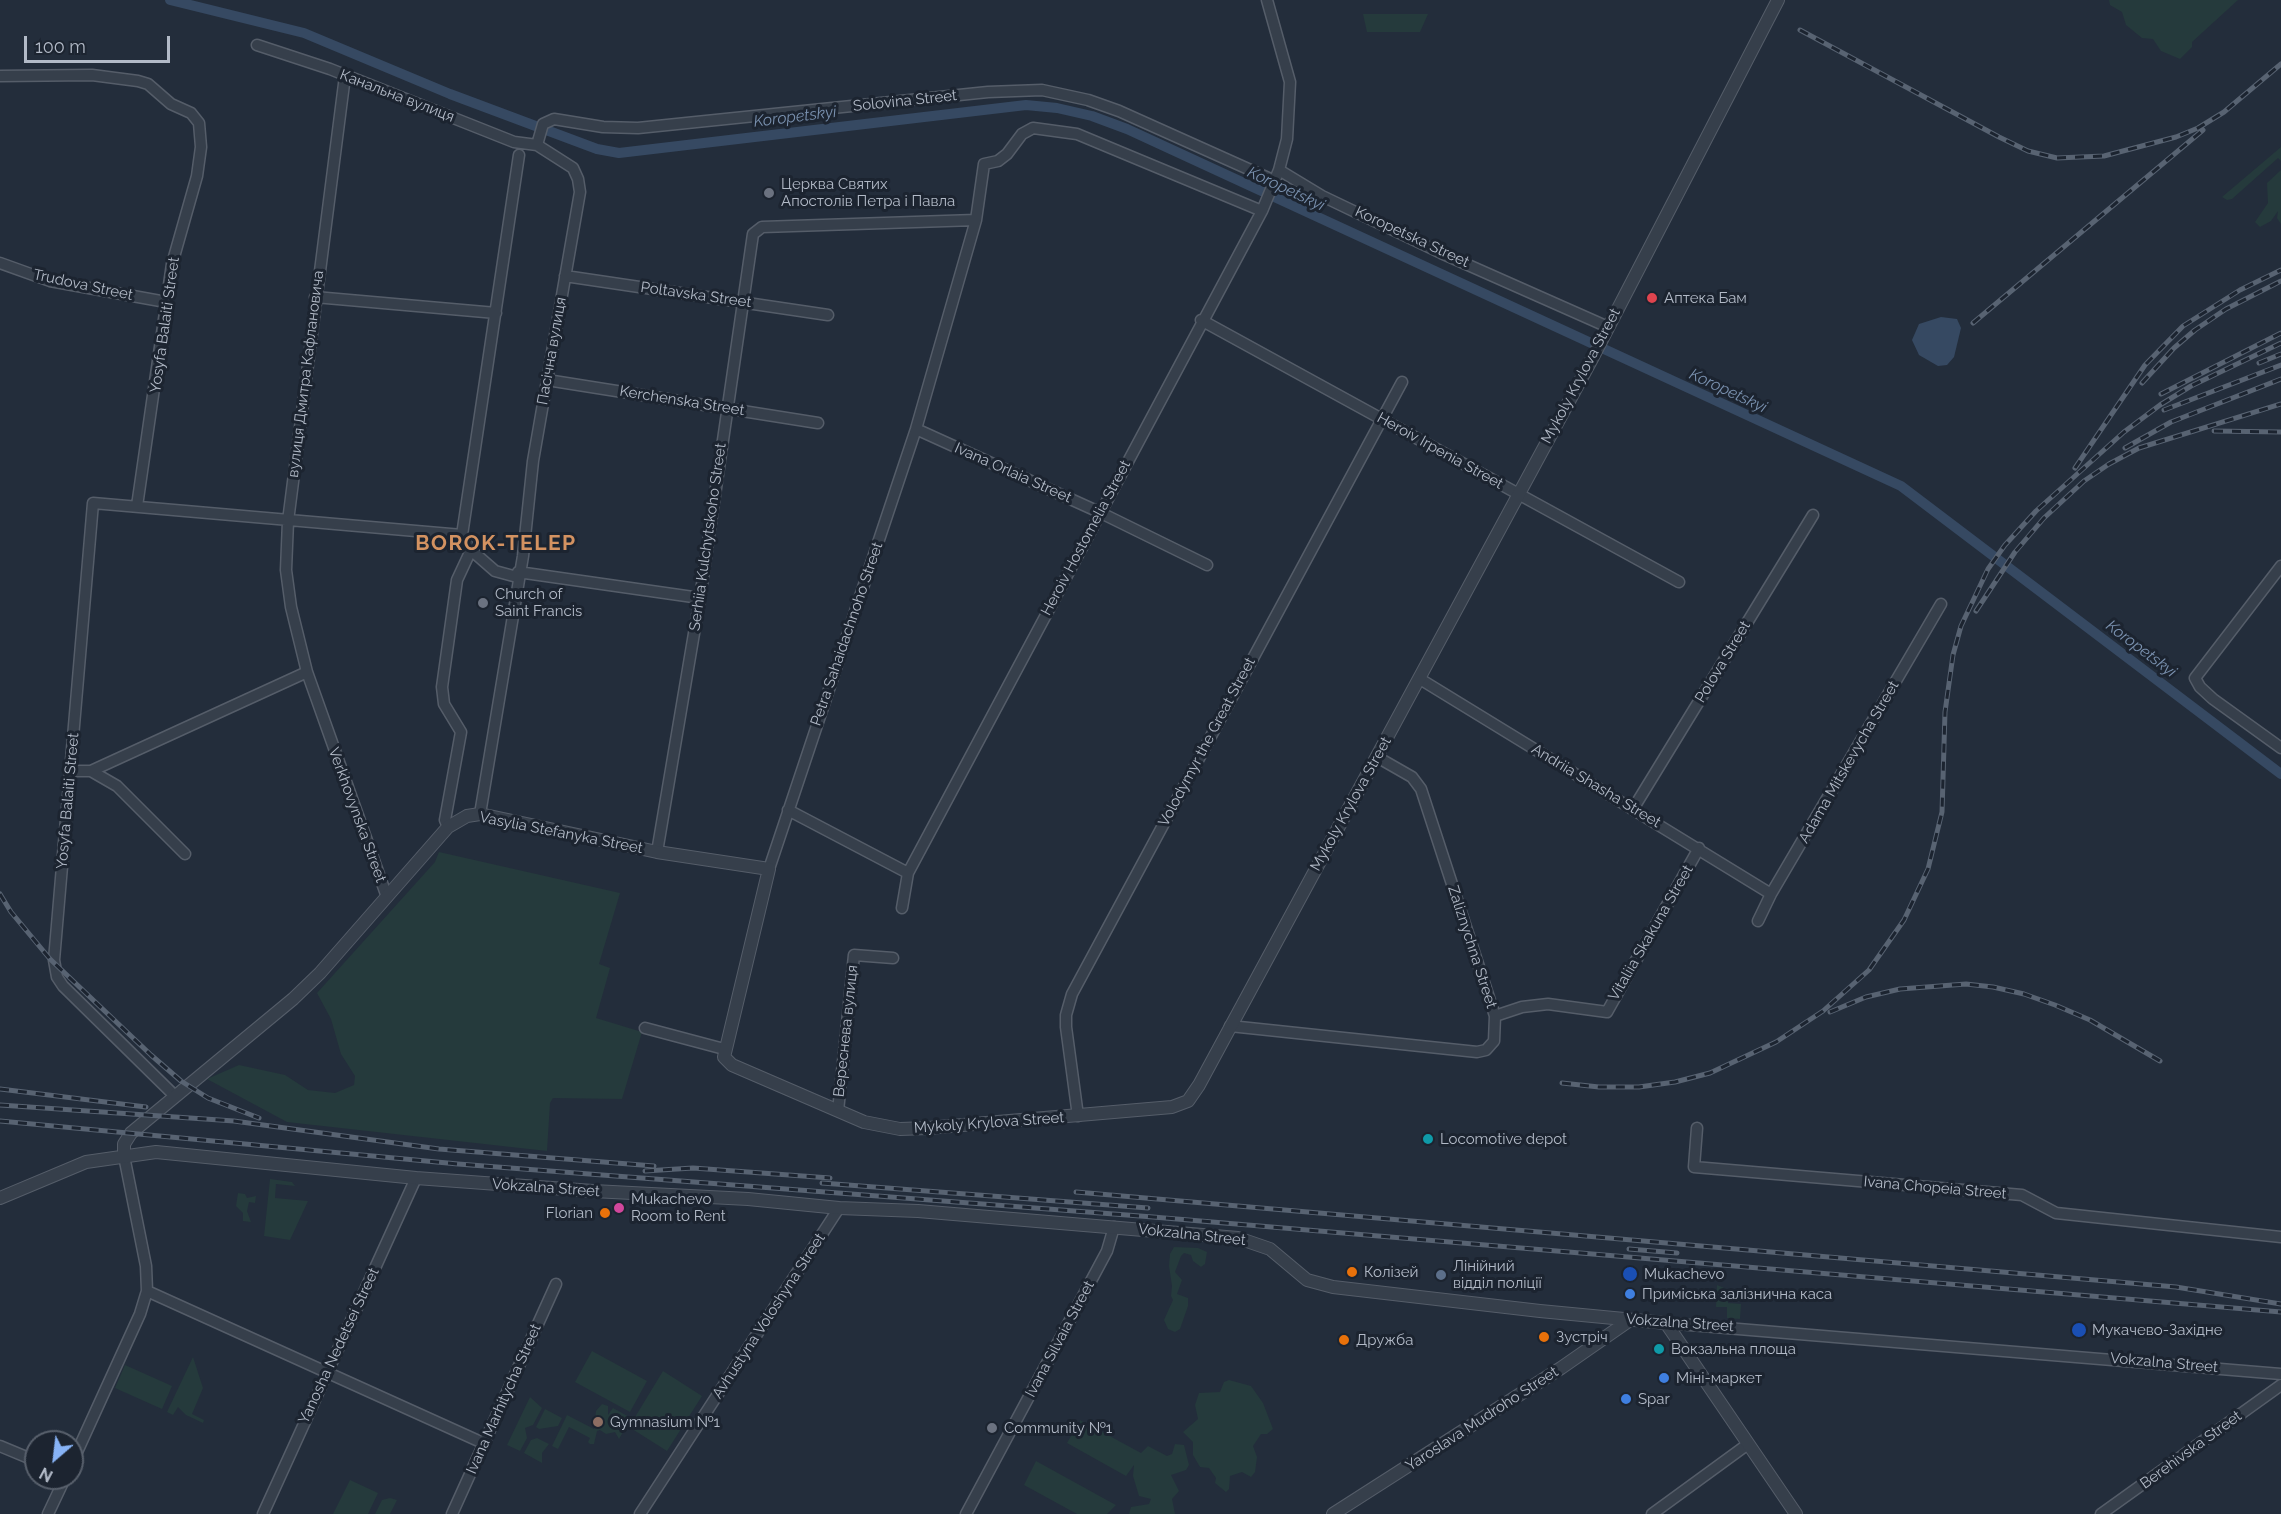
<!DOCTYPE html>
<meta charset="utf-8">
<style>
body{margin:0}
#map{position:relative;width:2281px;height:1514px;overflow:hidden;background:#232d3b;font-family:Raleway,sans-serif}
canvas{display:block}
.north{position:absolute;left:24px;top:1430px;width:60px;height:60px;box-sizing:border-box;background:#1c2430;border:2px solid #58606c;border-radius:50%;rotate:208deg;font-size:16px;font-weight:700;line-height:24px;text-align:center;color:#b2bac7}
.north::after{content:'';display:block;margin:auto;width:21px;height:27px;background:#87b3f6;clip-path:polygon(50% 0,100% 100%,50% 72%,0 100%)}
.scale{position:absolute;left:24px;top:36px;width:146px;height:27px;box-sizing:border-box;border:3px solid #b2bac7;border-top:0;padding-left:8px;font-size:18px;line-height:21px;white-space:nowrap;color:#b2bac7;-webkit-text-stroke:4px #1c2430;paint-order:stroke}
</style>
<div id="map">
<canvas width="2281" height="1514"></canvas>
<div class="north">N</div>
<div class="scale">100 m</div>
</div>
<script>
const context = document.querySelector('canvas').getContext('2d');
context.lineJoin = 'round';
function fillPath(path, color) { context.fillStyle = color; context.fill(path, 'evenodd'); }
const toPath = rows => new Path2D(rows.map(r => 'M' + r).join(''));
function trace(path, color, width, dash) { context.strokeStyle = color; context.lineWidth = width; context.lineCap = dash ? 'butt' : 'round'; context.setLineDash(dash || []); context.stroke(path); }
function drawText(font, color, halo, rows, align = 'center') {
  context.font = font + ' Raleway,sans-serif'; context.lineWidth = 6; context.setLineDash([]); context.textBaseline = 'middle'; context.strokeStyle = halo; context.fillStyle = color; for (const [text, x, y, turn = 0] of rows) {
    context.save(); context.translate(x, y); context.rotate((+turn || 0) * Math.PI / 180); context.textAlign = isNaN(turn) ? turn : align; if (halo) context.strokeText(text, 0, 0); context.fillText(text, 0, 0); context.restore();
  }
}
const green = toPath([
 [2109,0,2238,0,2192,42,2192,47,2180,59,2161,51,2153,39,2142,38,2126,25,2122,12,2110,5],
 [1363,14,1428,14,1420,32,1367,32],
 [2281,147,2281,161,2278,158,2232,199,2227,200,2222,197],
 [2281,170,2281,224,2277,218,2278,211,2271,221,2260,227,2255,222,2268,203,2267,183],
 [439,852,620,893,599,964,610,968,596,1018,642,1032,622,1099,553,1098,550,1103,547,1151,287,1122,207,1079,239,1065,285,1075,308,1090,335,1093,354,1085,355,1076,341,1054,331,1019,317,993,435,862],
 [270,1179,292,1182,295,1186,276,1184,275,1198,308,1201,290,1240,264,1236],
 [238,1193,245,1194,247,1198,256,1196,255,1203,249,1202,247,1211,251,1222,243,1221,243,1213,236,1206],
 [1174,1247,1198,1248,1207,1252,1205,1264,1201,1267,1193,1261,1191,1255,1184,1253,1181,1256,1175,1272,1182,1280,1177,1294,1188,1298,1188,1306,1180,1329,1175,1332,1168,1329,1164,1320,1173,1300,1171,1296,1172,1286,1169,1266,1170,1254],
 [1717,1285,1729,1290,1728,1303,1741,1304,1740,1319,1727,1318,1727,1307,1716,1307],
 [592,1351,647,1381,630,1412,575,1382],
 [193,1357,203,1388,192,1414,204,1420,203,1423,186,1415,178,1407,173,1415,167,1412],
 [125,1365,172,1386,162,1409,115,1388],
 [663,1371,702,1396,667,1451,629,1427],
 [1229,1380,1251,1386,1263,1403,1273,1429,1267,1434,1261,1434,1253,1446,1257,1457,1255,1472,1251,1477,1242,1472,1230,1476,1229,1489,1226,1492,1215,1483,1216,1478,1209,1468,1200,1467,1193,1455,1193,1442,1183,1432,1198,1419,1195,1405,1199,1393,1220,1392,1224,1382],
 [530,1397,542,1408,533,1425,525,1428,527,1438,520,1451,507,1445],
 [602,1404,608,1406,608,1415,613,1408,631,1418,619,1439,615,1432,606,1434,600,1430,597,1431,594,1444,590,1444,588,1442,590,1438,569,1427,558,1449,552,1446,567,1415,594,1429,596,1411],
 [545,1409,562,1418,558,1426,539,1429,536,1427],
 [1080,1420,1141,1453,1148,1446,1167,1456,1172,1454,1175,1444,1184,1445,1189,1465,1186,1470,1171,1475,1179,1491,1172,1499,1175,1514,1129,1514,1131,1507,1149,1504,1151,1499,1139,1496,1133,1476,1134,1465,1126,1476,1067,1443,1071,1436,1070,1433,1079,1427],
 [537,1438,549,1444,542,1453,542,1463,524,1453,531,1440],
 [1036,1461,1114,1504,1116,1505,1107,1514,1077,1514,1024,1485],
 [350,1480,378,1493,368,1514,333,1514],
 [390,1498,397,1500,390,1514,375,1514,382,1500]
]);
const water = toPath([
 [1941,317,1957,319,1961,328,1954,357,1947,365,1938,366,1919,355,1912,340,1919,324]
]);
const canal = toPath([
 [170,0,304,33,450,94,597,149,619,153,1026,105,1057,108,1092,116,1127,129,1901,486,2281,774]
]);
const minor = toPath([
 [1267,0,1290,82,1287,139,1279,170,1322,196,1441,253,1608,327],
 [257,45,330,69,514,142,537,145,573,168,578,179,580,192,533,461,523,556,480,814],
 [0,76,92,75,138,81,148,84,171,104,191,113,199,123,201,147,197,176,172,264,137,506],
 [537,145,543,124,554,119,603,127,638,128,988,92,1042,90,1088,100,1119,111,1275,181],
 [0,263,50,281,166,302],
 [565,276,828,315],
 [315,297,496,313],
 [1201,320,1679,582],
 [547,380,818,423],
 [916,429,1099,512,1207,565],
 [471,550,495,571,517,577],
 [2281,566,2195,678,2200,687,2213,699,2281,748],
 [518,572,700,598],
 [307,672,291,607,286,570,288,521,345,76],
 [1420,679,1771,894],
 [70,771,91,771,307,672,387,897],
 [91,771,117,786,185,854],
 [1633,809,1813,515],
 [788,810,908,873],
 [448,827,445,820,461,732,444,704,442,687,457,580,471,550,462,535,519,155],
 [657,852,700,598,753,234,762,227,976,220],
 [769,869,916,429,976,220,984,164,998,161,1007,154,1022,134,1033,128,1077,134,1262,211],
 [902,908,908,873,1262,211,1279,170],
 [1758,921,1771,894,1941,604],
 [1495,1016,1522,1007,1548,1004,1607,1012,1699,848],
 [1230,1026,1477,1052,1486,1050,1494,1041,1495,1016,1421,789,1412,777,1377,757],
 [645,1028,724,1049],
 [175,1096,63,986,57,977,54,960,93,503,462,535],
 [838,1111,854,955,893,958],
 [1078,1116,1066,1027,1066,1015,1072,994,1402,382],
 [1697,1128,1694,1167,2022,1195,2056,1213,2281,1237],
 [147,1291,483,1443],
 [1666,1323,2281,1374],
 [0,1446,36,1461],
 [72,1463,140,1314,147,1291,146,1266,124,1156],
 [48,1514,65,1478],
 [263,1514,416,1178],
 [452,1514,556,1284],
 [640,1514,839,1208],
 [966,1514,1107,1251,1114,1227],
 [1652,1514,1748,1444],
 [2101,1514,2281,1385]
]);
const tertiary = toPath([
 [124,1156,124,1144,131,1133,293,999,320,973,448,827,467,816,480,814,657,852,769,869,724,1057,732,1065,864,1122,900,1129,928,1128,1172,1107,1188,1101,1199,1085,1593,357,1778,0],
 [0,1198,86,1162,156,1152,416,1178,593,1191,748,1199,839,1208,918,1211,1238,1238,1270,1249,1307,1280,1333,1287,1540,1311,1666,1323,1796,1514],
 [1333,1514,1561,1368,1630,1320]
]);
const rail = toPath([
 [1800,30,1999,137,2028,151,2057,158,2104,156,2176,137,2198,128,2224,112,2281,64],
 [1973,323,2203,130],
 [2259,363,2281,354],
 [2142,383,2174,348,2195,330,2226,309,2281,281],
 [2161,394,2281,333],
 [2164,410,2281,365],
 [2214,431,2281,432],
 [2125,448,2171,422,2281,379],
 [2075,468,2145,365,2183,326,2240,290,2281,270],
 [1976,611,2015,552,2044,518,2084,481,2109,464,2139,448,2281,404],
 [0,894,11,912,50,959,151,1055,181,1081,208,1098,259,1118],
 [1830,1012,1866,997,1900,989,1966,984,1993,987,2024,994,2055,1005,2090,1020,2160,1061],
 [1562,1083,1599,1087,1639,1087,1675,1082,1710,1073,1776,1042,1823,1011,1869,970,1904,920,1928,869,1942,812,1945,712,1953,655,1961,626,1988,569,2005,545,2036,511,2124,432,2160,405,2191,386,2281,343],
 [0,1089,146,1107],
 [0,1105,234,1121,439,1149,654,1166],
 [0,1121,458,1164,1153,1217,2281,1312],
 [645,1171,693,1168,830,1178],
 [822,1183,1148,1208],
 [1076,1192,2176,1287,2281,1304],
 [1629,1249,1677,1253]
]);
const markers = [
 [769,193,6,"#6b7280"],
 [1652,298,6,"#e0444e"],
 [483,603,6,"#6b7280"],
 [1428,1139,6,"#0f9aa8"],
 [619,1208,6,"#d1479c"],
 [605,1213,6,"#e8710a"],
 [1352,1272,6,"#e8710a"],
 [1630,1274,8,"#1a4fb4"],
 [1441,1275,6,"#5c6f8a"],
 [1630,1294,6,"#3f7fe0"],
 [2079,1330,8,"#1a4fb4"],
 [1544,1337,6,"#e8710a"],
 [1344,1340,6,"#e8710a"],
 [1659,1349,6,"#0f9aa8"],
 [1664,1378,6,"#3f7fe0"],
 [1626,1399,6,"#3f7fe0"],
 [598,1422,6,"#8d6e63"],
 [992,1428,6,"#6b7280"]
];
const streetNames = [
 ["Канальна вулиця",397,96,21],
 ["Solovina Street",905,101,-6],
 ["Koropetska Street",1412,237,25],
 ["Trudova Street",83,285,12],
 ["Poltavska Street",696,295,8],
 ["Yosyfa Balaiti Street",165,325,-82],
 ["Пасічна вулиця",552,351,-80],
 ["вулиця Дмитра Кафлановича",306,374,-83],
 ["Mykoly Krylova Street",1581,376,-62],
 ["Kerchenska Street",682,401,9],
 ["Heroiv Irpenia Street",1440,451,29],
 ["Ivana Orlaia Street",1013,473,24],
 ["Serhiia Kulchytskoho Street",708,537,-82],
 ["Heroiv Hostomelia Street",1086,538,-62],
 ["Petra Sahaidachnoho Street",847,634,-71],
 ["Polova Street",1723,662,-59],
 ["Volodymyr the Great Street",1207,742,-62],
 ["Adama Mitskevycha Street",1849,762,-60],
 ["Andriia Shasha Street",1596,786,31],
 ["Yosyfa Balaiti Street",68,801,-85],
 ["Mykoly Krylova Street",1351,804,-61],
 ["Verkhovynska Street",357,815,70],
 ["Vasylia Stefanyka Street",561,833,11],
 ["Vitaliia Skakuna Street",1651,933,-60],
 ["Zaliznychna Street",1472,947,72],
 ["Вереснева вулиця",846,1031,-84],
 ["Mykoly Krylova Street",989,1123,-4],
 ["Vokzalna Street",546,1188,4],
 ["Ivana Chopeia Street",1935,1188,5],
 ["Vokzalna Street",1192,1235,6],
 ["Avhustyna Voloshyna Street",769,1316,-57],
 ["Vokzalna Street",1680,1323,4],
 ["Ivana Silvaia Street",1060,1339,-62],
 ["Yanosha Nedetsei Street",339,1346,-65],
 ["Vokzalna Street",2164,1363,5],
 ["Ivana Marhitycha Street",504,1399,-66],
 ["Yaroslava Mudroho Street",1482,1419,-33],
 ["Berehivska Street",2191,1450,-36]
];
const poiNames = [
 ["Церква Святих",781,184],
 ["Апостолів Петра і Павла",781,201],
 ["Аптека Бам",1664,298],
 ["Church of",495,594],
 ["Saint Francis",495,611],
 ["Locomotive depot",1440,1139],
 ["Mukachevo",631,1199],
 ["Room to Rent",631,1216],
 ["Florian",593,1213,"right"],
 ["Лінійний",1453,1266],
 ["відділ поліції",1453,1283],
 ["Колізей",1364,1272],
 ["Mukachevo",1644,1274],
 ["Приміська залізнична каса",1642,1294],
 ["Мукачево-Західне",2092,1330],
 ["Зустріч",1556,1337],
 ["Дружба",1356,1340],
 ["Вокзальна площа",1671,1349],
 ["Міні-маркет",1676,1378],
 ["Spar",1638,1399],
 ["Gymnasium №1",610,1422],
 ["Community №1",1004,1428]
];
const waterNames = [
 ["Koropetskyi",795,117,-7],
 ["Koropetskyi",1286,189,25],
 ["Koropetskyi",1728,391,25],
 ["Koropetskyi",2141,649,37]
];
const districtNames = [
 ["BOROK-TELEP",496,544]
];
fillPath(green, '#253a3c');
fillPath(water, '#364962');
trace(canal, '#364962', 10);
trace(minor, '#555d69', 13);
trace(tertiary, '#555d69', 14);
trace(minor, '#363f4b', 10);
trace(tertiary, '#363f4b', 12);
trace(rail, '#586372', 5);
trace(rail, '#1c2430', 3, [9]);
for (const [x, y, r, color] of markers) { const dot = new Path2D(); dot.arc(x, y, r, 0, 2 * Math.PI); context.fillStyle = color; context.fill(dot); trace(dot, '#1c2430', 2); }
drawText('15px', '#b2bac7', '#1c2430', streetNames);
drawText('15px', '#b2bac7', '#1c2430', poiNames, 'left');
drawText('italic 16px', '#7a91af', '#1c2430', waterNames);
context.letterSpacing = '1.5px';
drawText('bold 21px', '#d39261', '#1c2430', districtNames);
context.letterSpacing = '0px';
</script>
